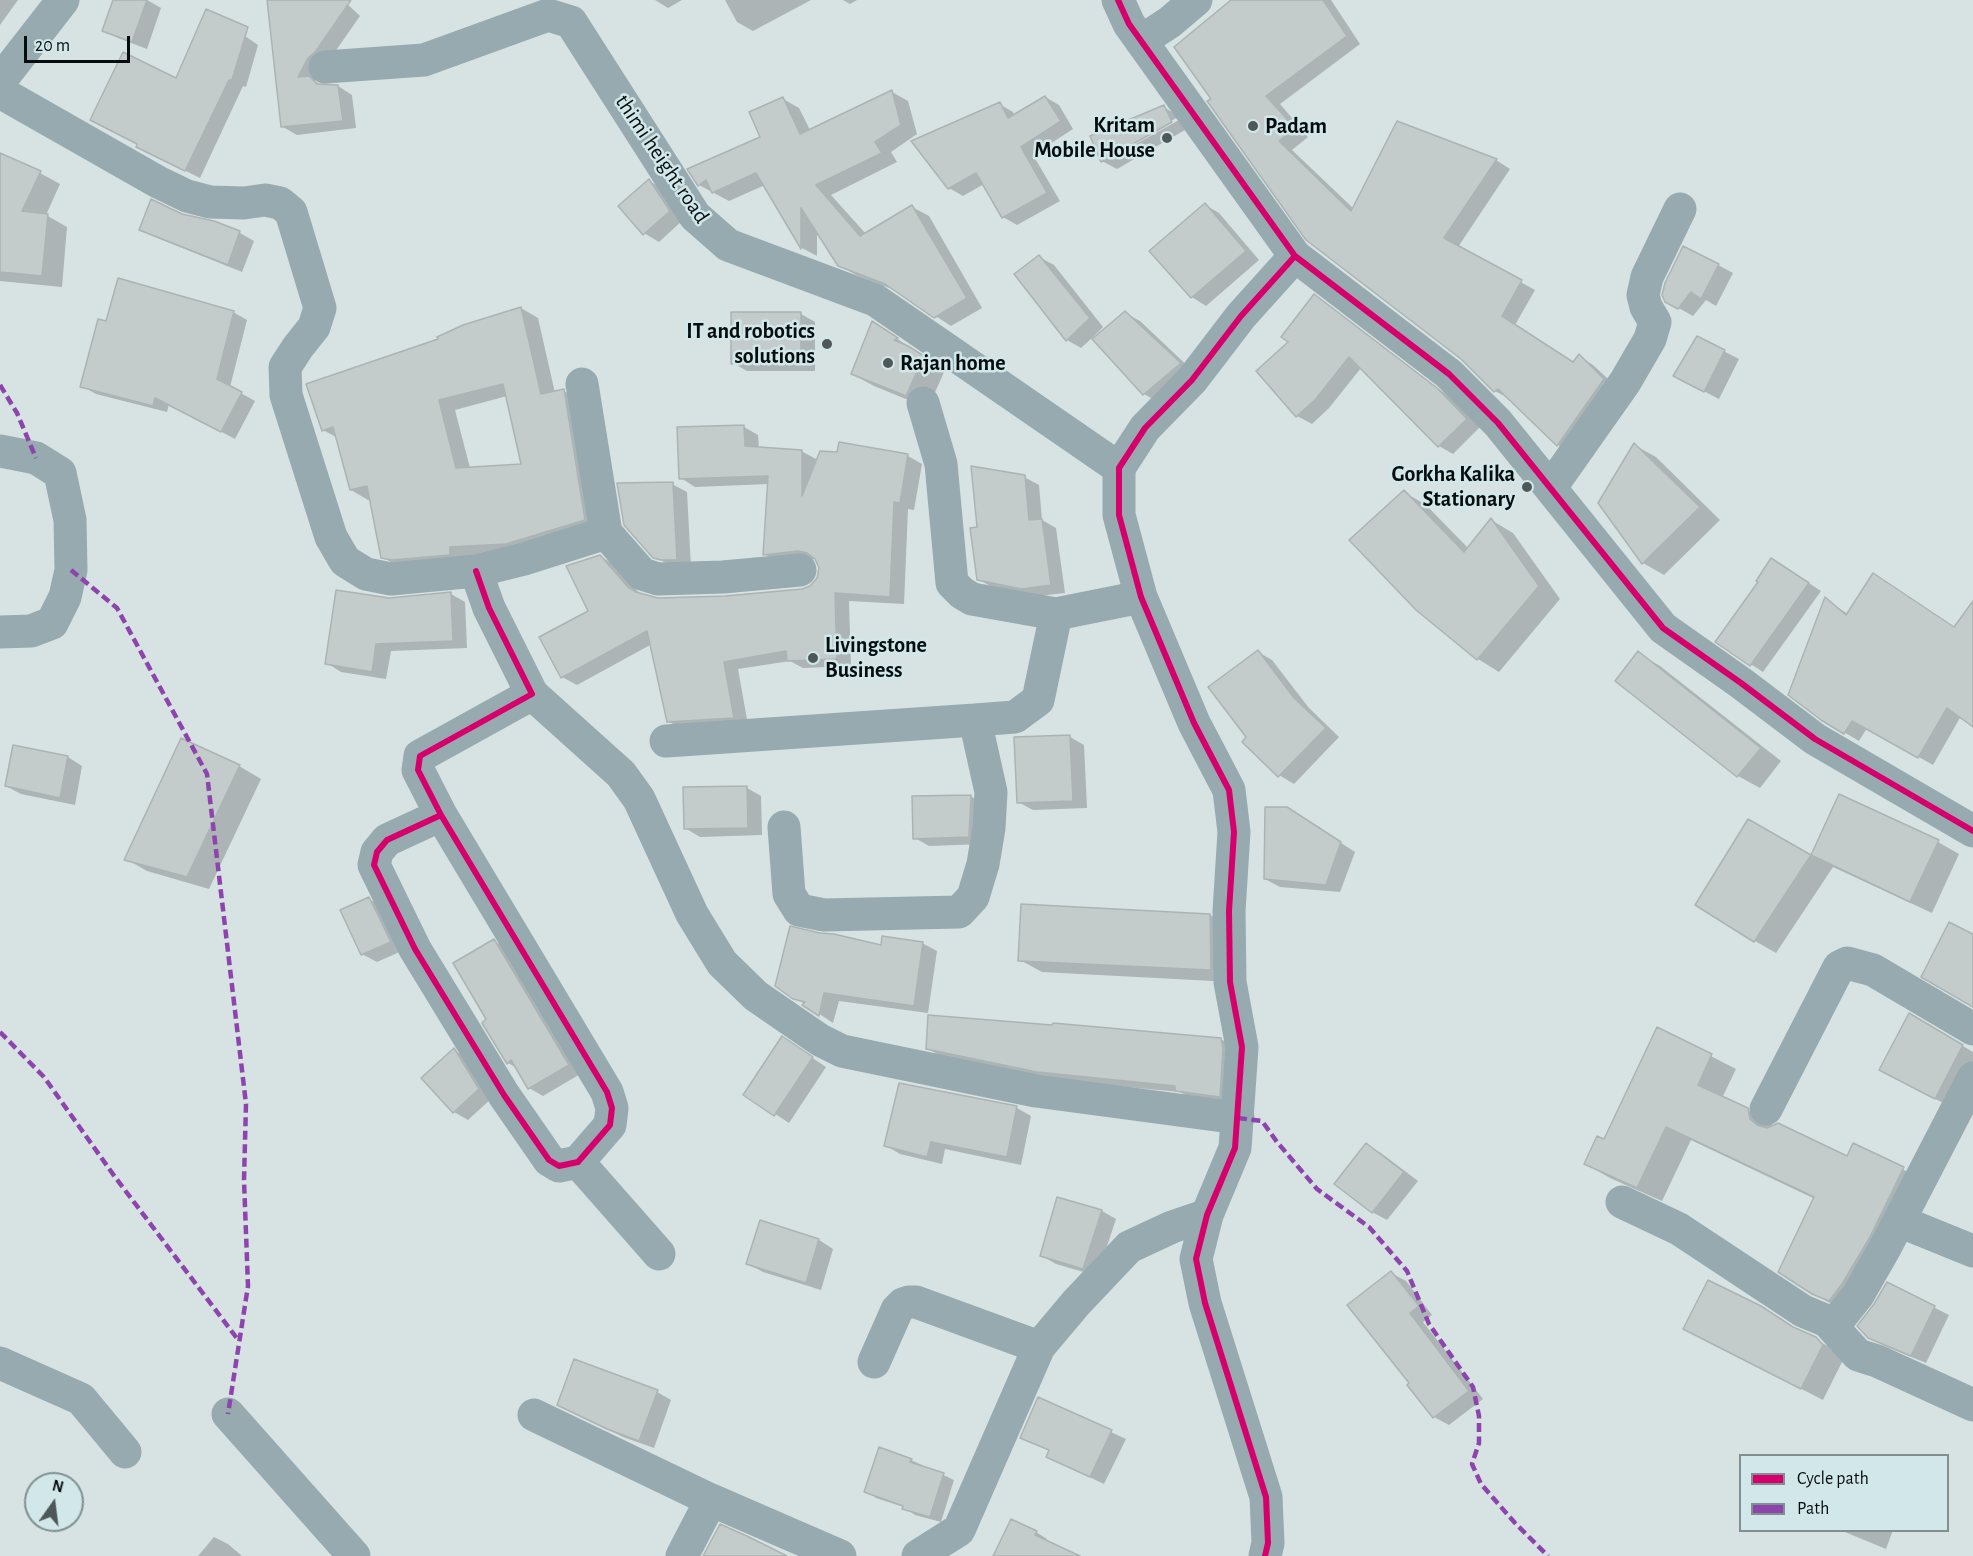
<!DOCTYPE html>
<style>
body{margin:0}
#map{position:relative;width:1973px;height:1556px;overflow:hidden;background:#d7e2e3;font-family:"Alegreya Sans",sans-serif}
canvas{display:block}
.legend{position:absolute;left:1739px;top:1454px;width:210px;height:78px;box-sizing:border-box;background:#d1e7e9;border:2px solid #809091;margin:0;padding:8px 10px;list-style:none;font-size:18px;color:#060d0e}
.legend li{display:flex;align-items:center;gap:12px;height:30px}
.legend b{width:30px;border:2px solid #809091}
.north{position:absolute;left:24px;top:1472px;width:60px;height:60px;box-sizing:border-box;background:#d1e7e9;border:2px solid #809091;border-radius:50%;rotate:14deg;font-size:16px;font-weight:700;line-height:24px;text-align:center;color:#060d0e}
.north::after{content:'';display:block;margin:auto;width:21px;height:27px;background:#4f5859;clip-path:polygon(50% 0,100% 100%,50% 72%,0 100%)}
.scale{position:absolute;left:24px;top:36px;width:106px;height:27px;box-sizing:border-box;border:3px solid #060d0e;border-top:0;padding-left:8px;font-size:18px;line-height:21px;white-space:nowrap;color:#060d0e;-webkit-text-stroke:4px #d1e7e9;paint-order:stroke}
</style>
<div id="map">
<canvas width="1973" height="1556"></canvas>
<ul class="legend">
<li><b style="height:8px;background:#d6006c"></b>Cycle path</li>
<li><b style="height:8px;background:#8e44ad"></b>Path</li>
</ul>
<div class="north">N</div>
<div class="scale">20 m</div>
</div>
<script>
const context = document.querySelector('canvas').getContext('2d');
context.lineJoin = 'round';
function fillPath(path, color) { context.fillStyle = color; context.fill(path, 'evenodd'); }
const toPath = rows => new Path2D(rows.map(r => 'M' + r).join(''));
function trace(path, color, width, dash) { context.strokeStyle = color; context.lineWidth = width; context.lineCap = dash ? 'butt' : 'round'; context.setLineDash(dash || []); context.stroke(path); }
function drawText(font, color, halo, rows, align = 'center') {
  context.font = font + ' "Alegreya Sans",sans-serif'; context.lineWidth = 5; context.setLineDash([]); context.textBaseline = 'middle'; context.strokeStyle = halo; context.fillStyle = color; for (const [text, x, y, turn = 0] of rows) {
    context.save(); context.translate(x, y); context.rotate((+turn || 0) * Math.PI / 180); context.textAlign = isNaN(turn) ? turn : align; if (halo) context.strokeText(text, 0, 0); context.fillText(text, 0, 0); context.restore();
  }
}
const shadow = toPath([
 [0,0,18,0,0,25],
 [115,0,147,0,161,8,147,49,118,38,104,30],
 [276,0,343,0,360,16,330,59,323,66,315,81,323,86,338,86,352,95,356,128,297,135,283,127],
 [655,0,682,0,668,8],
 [725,0,811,0,753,31,737,22],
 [843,0,857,0,850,4],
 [1234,0,1331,0,1360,44,1280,104,1308,137,1292,150,1354,209,1496,160,1510,169,1458,247,1535,290,1515,325,1574,363,1579,356,1593,365,1618,388,1572,453,1558,445,1510,399,1495,391,1213,99],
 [245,36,258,45,246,87,243,86,200,178,152,154,177,80],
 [892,92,908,101,917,134,891,152,897,162,831,195,866,234,912,207,929,216,982,308,951,326,897,291,856,275,839,265,817,231,817,256,802,248,765,185,729,201,699,185,690,170,762,138,783,99,799,108,810,130],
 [1045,97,1059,105,1073,129,1033,155,1060,201,1017,225,1003,217,984,184,963,196,949,188,999,104,1013,112,1015,116],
 [1164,107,1178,116,1185,130,1117,169,1102,161],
 [1178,117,1179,120,1109,159,1109,156],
 [0,172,40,173,60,184,46,215,67,227,62,287,0,281],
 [649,181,663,189,683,220,659,242,644,233],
 [1205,205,1219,213,1259,260,1206,306,1192,297,1151,251],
 [213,222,240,233,254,241,242,272,155,237,141,229],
 [1039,257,1054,265,1103,327,1093,337,1095,339,1125,313,1140,321,1194,372,1158,402,1144,394,1092,338,1081,348,1067,340],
 [1718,265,1733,273,1716,306,1706,300,1693,316,1666,301],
 [1315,296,1329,305,1451,398,1480,427,1453,454,1439,446,1361,368,1329,408,1312,424,1297,416,1290,342],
 [521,308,538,318,555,393,564,391,581,401,602,530,524,553,400,567,382,557,371,499,368,500,351,490,338,438,323,430,440,340],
 [507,396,523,465,470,468,455,410],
 [233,312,247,320,230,387,255,401,235,439,169,404,167,412,96,394,82,386,107,323],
 [801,314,815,322,815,371,747,371,733,363],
 [873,323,945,370,928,408,874,386,852,374],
 [1698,338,1739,359,1719,399,1690,384],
 [744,427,758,435,759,449,801,451,818,460,839,453,840,444,908,456,922,464,914,510,908,509,904,604,849,601,851,666,803,668,790,661,738,669,748,725,683,730,668,721,652,644,577,685,562,677,590,612,600,556,615,565,641,595,658,599,725,597,802,590,811,587,818,579,820,568,817,559,779,562,764,554,769,484,695,487,681,478],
 [1634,445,1656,457,1720,520,1664,575,1643,563],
 [1024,477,1039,485,1042,520,1056,528,1065,593,1038,596,995,589,980,580,979,528],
 [672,484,687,492,691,567,669,565,654,556],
 [1404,492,1426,505,1468,548,1491,520,1513,533,1560,599,1499,672,1478,659,1417,609],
 [1784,567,1821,591,1763,672,1717,642],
 [451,594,465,602,467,648,391,651,386,679,341,672,327,663,389,600],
 [1826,600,1848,614,1955,628,1973,625,1973,724,1961,716,1933,765,1867,728,1859,741,1822,719],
 [1258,652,1272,660,1309,708,1339,737,1294,784,1279,775,1248,737],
 [1638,653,1660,666,1781,761,1760,788,1738,776],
 [1070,737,1084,745,1087,808,1033,810,1018,802],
 [14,746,68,757,82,766,75,805,21,794,6,786],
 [239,766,261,779,209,889,147,871,126,859],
 [747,788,761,796,762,835,700,837,685,828],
 [970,796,985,804,983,844,929,846,915,838],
 [1840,796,1938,842,1959,854,1932,913,1833,867,1776,953,1755,941,1749,821,1812,857],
 [1302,818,1355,852,1340,892,1280,887,1265,879],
 [369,899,383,907,404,950,377,962,362,954],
 [1210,915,1232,928,1232,982,1042,972,1020,960],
 [494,941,508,949,582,1073,543,1096,529,1088,517,1068,508,1063,488,1020],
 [922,943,937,951,928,1013,839,1001,833,1023,794,997,882,947],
 [1910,1015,1973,1052,1973,1062,1949,1106,1895,1078],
 [1658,1029,1736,1069,1722,1098,1772,1124,1773,1127,1848,1158,1854,1145,1928,1182,1838,1308,1813,1293,1815,1199,1691,1140,1662,1201,1610,1178,1586,1164,1605,1141],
 [1221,1039,1235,1048,1234,1104,1191,1098,1180,1092,1053,1080,942,1057,927,1048],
 [796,1047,826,1067,789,1123,745,1094],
 [454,1050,468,1059,492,1098,468,1120,454,1112],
 [900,1085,1017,1108,1031,1116,1021,1165,945,1149,942,1164,900,1154,885,1145],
 [1367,1145,1381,1153,1418,1181,1387,1220,1372,1212],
 [1058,1199,1102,1211,1116,1219,1097,1276,1056,1264,1042,1256],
 [761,1222,819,1240,833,1249,821,1290,763,1272,748,1264],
 [1391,1273,1406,1281,1432,1315,1423,1322,1483,1399,1449,1425,1434,1417,1409,1385,1411,1384],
 [1888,1284,1949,1315,1926,1363,1887,1347,1872,1338],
 [1761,1307,1800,1332,1838,1351,1844,1358,1823,1400,1685,1329],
 [657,1392,671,1400,654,1448,623,1437,559,1405],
 [1038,1399,1126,1439,1104,1484,1062,1464,1047,1456,1050,1451,1022,1437],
 [911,1460,954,1480,941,1522,915,1515,904,1507,876,1498,866,1491],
 [1840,1530,1893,1530,1886,1549],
 [1036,1532,1047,1539,1046,1542,1076,1556,1001,1556],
 [214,1537,228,1544,242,1556,198,1556]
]);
const building = toPath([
 [113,0,147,0,132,42,102,31,113,0],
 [267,0,351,0,316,51,308,58,298,77,309,76,317,84,338,85,343,121,281,127,267,0],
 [1231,0,1323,0,1347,36,1266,96,1295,128,1279,141,1351,211,1397,121,1497,159,1444,238,1522,280,1502,316,1573,362,1579,354,1604,379,1557,446,1498,389,1494,392,1461,359,1306,240,1207,101,1211,99,1174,47,1231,0],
 [206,9,248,27,232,80,229,80,185,171,136,147,137,144,90,120,123,52,176,78,206,9],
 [892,90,901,125,875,142,882,153,816,185,860,236,912,205,967,298,934,318,885,284,838,266,801,208,801,249,756,173,712,193,706,180,698,186,687,169,760,137,749,112,783,97,800,134,892,90],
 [1045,96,1061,121,1021,147,1047,193,1002,218,976,173,948,189,911,141,1000,102,1008,118,1045,96],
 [1164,105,1172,122,1101,162,1090,136,1164,105],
 [0,153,41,171,22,211,48,214,42,276,0,272,0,153],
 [649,179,670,211,643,235,618,206,649,179],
 [151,199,182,214,214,221,240,231,228,265,139,230,151,199],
 [1205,203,1246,251,1191,298,1149,251,1205,203],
 [1683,246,1719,264,1701,299,1691,292,1678,309,1665,302,1662,295,1665,283,1683,246],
 [1039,255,1090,318,1066,341,1014,274,1039,255],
 [118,278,234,311,217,379,242,392,221,432,155,398,153,406,80,387,98,319,106,321,118,278],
 [1314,294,1437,388,1467,419,1438,447,1349,357,1315,400,1296,417,1256,371,1288,342,1281,337,1314,294],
 [521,307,541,394,564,389,585,520,506,544,450,547,450,555,392,560,381,558,367,486,350,490,333,427,322,431,306,384,438,339,437,337,463,325,521,307],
 [503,384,521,464,456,468,439,400,503,384],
 [1125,311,1181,363,1143,395,1092,339,1125,311],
 [731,312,801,312,801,363,731,364,731,312],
 [872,321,898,338,894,340,908,346,924,356,906,396,851,374,872,321],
 [1697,336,1725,350,1704,392,1673,376,1697,336],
 [744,425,745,446,802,450,802,496,820,451,837,452,839,442,908,454,900,503,894,502,890,597,835,593,837,659,787,661,786,651,724,662,734,718,667,722,647,631,561,678,539,637,588,611,566,566,600,555,628,587,636,592,658,598,725,596,802,589,810,586,817,578,819,568,815,559,807,553,798,551,763,555,768,476,679,479,677,427,744,425],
 [1634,443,1700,507,1642,564,1598,503,1634,443],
 [971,466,1025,475,1029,520,1042,519,1051,585,1022,589,977,580,970,528,977,527,971,466],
 [673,482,677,560,661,560,653,558,624,525,617,483,673,482],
 [1404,490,1464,552,1491,518,1539,586,1477,660,1416,610,1349,540,1404,490],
 [1771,558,1809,583,1750,666,1715,642,1758,582,1756,581,1771,558],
 [1873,573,1954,627,1973,601,1973,727,1947,708,1918,758,1852,721,1844,734,1821,720,1788,695,1825,597,1846,615,1873,573],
 [336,590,389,598,451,592,453,641,376,644,372,672,325,664,336,590],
 [1258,650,1294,698,1326,728,1278,777,1242,742,1246,737,1208,687,1258,650],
 [1638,651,1761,748,1737,777,1615,681,1638,651],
 [1070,735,1073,801,1017,803,1014,737,1070,735],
 [181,738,240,765,187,877,124,860,181,738],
 [13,745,68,756,60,798,5,786,13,745],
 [747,786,748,828,684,829,683,787,747,786],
 [1839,794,1939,840,1910,902,1811,855,1839,794],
 [971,795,969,837,913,839,912,796,971,795],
 [1265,807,1287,807,1341,842,1326,885,1264,879,1265,807],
 [1748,819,1811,855,1754,942,1695,905,1748,819],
 [369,897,391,942,361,955,340,910,369,897],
 [1021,904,1210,914,1211,970,1018,961,1021,904],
 [1949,922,1973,934,1973,1007,1921,977,1949,922],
 [790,926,820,933,834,934,881,945,882,936,923,942,914,1006,824,993,819,1016,802,1005,805,1002,793,999,775,986,790,926],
 [494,939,569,1065,528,1089,511,1060,507,1064,482,1023,486,1019,453,963,494,939],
 [1909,1013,1963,1045,1935,1099,1879,1070,1909,1013],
 [928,1015,1052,1025,1053,1023,1221,1038,1223,1048,1220,1097,1175,1091,1175,1086,1037,1072,926,1049,928,1015],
 [1657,1027,1712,1054,1698,1085,1748,1108,1750,1119,1757,1125,1767,1128,1778,1123,1847,1156,1853,1143,1904,1167,1870,1237,1842,1284,1829,1301,1812,1294,1778,1272,1814,1197,1666,1127,1637,1188,1584,1164,1597,1136,1604,1139,1657,1027],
 [782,1036,813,1057,774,1116,743,1095,782,1036],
 [454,1048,479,1089,453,1113,421,1078,454,1048],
 [899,1083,1017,1106,1007,1157,931,1142,927,1157,884,1146,899,1083],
 [1366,1143,1404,1172,1372,1213,1334,1184,1366,1143],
 [1057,1197,1102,1210,1083,1269,1040,1256,1057,1197],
 [760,1220,819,1239,806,1283,746,1264,760,1220],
 [1391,1271,1419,1306,1410,1313,1469,1391,1433,1418,1407,1385,1409,1383,1347,1305,1391,1271],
 [1708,1280,1761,1306,1793,1327,1816,1337,1823,1345,1801,1389,1683,1329,1708,1280],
 [1887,1282,1935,1306,1911,1356,1868,1338,1857,1326,1874,1304,1887,1282],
 [574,1359,658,1390,639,1441,607,1429,557,1405,574,1359],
 [1038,1397,1112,1430,1090,1477,1046,1457,1049,1450,1020,1438,1038,1397],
 [879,1447,912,1459,910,1462,944,1473,930,1517,902,1509,903,1506,864,1492,879,1447],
 [1011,1519,1037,1531,1035,1535,1080,1556,993,1556,1011,1519],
 [720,1524,749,1537,787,1556,703,1556,720,1524]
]);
const minor = toPath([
 [1118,0,1129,24,1295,256,1449,374,1498,423,1663,628,1741,683,1815,739,1973,831],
 [1141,41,1170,22,1196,0],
 [325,67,424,60,548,15,571,22,695,216,728,245,875,300,1119,468],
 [0,81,63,0],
 [0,92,158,182,187,196,210,202,244,203,265,200,280,203,291,212,320,308,314,327,298,347,285,367,286,395,331,537,345,561,366,574,391,579,476,571,524,559,606,533,642,574,658,579,723,577,800,570],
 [582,384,606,533],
 [923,403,941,464,952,583,962,593,972,599,1056,614],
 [0,451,36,458,60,473,70,520,71,570,65,597,52,623,31,631,0,632],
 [1551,487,1625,382,1650,339,1655,322,1646,307,1643,295,1647,277,1680,209],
 [532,694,621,774,639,799,692,914,722,963,756,996,820,1040,842,1051,1036,1091,1238,1118],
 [666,741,975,720],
 [441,815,387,840,377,852,374,865,415,949,504,1095,549,1160,559,1166,578,1162,610,1125,612,1108,607,1092,441,815,418,770,420,756,532,694,489,608,476,571],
 [784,827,789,894,799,910,824,915,959,912,973,897,983,864,989,828,991,792,975,720,1015,717,1038,700,1056,614,1141,597],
 [1766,1109,1839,967,1847,963,1873,970,1973,1029],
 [578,1162,659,1254],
 [1622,1202,1679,1229,1803,1311,1827,1321,1839,1319,1858,1295,1886,1246,1973,1078],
 [1899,1221,1973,1251],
 [1827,1321,1858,1355,1877,1361,1973,1405],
 [874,1362,897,1310,903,1304,909,1302,916,1302,1039,1347],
 [0,1363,81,1399,125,1452],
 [228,1414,354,1556],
 [534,1415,711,1500,840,1556],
 [682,1556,711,1500],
 [918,1556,959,1530,1039,1347,1076,1303,1129,1247,1172,1227,1207,1215],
 [1265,1556,1268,1543,1266,1497,1205,1303,1196,1259,1207,1215,1235,1148,1242,1047,1230,982,1229,911,1234,832,1229,790,1194,723,1141,597,1119,515,1119,468,1145,428,1192,380,1241,316,1295,256]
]);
const quiet = toPath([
 [0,385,17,413,36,458],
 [71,570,117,608,207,774,246,1104,244,1180,248,1286,228,1414],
 [0,1032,44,1077,115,1177,239,1341],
 [1238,1118,1262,1121,1277,1142,1317,1189,1369,1227,1407,1271,1429,1324,1473,1387,1479,1416,1479,1443,1472,1464,1481,1484,1515,1523,1548,1556]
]);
const cycleway = toPath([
 [1118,0,1129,24,1295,256,1449,374,1498,423,1663,628,1741,683,1815,739,1973,831],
 [441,815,387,840,377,852,374,865,415,949,504,1095,549,1160,559,1166,578,1162,610,1125,612,1108,607,1092,441,815,418,770,420,756,532,694,489,608,476,571],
 [1265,1556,1268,1543,1266,1497,1205,1303,1196,1259,1207,1215,1235,1148,1242,1047,1230,982,1229,911,1234,832,1229,790,1194,723,1141,597,1119,515,1119,468,1145,428,1192,380,1241,316,1295,256]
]);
const markers = [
 [1253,126,6,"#4f5859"],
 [1167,138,6,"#4f5859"],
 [827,344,6,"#4f5859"],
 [888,363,6,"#4f5859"],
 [1527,487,6,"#4f5859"],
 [813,658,6,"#4f5859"]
];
const poiNames = [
 ["Kritam",1155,125],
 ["Mobile House",1155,150],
 ["Padam",1265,126,"left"],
 ["IT and robotics",815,331],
 ["solutions",815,356],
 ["Rajan home",900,363,"left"],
 ["Gorkha Kalika",1515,474],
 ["Stationary",1515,499],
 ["Livingstone",825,645,"left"],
 ["Business",825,670,"left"]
];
const streetNames = [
 ["thimi height road",662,159,56]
];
fillPath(shadow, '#0003');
fillPath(building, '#c3cbcb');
trace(building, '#abb4b3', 1.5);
trace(minor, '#96aaaf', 33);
trace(quiet, '#8e44ad', 4.5, [9, 4.5]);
trace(cycleway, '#d6006c', 6);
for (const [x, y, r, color] of markers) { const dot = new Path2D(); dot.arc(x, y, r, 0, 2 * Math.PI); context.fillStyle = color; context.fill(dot); trace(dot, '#d1e7e9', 2); }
drawText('bold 22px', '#060d0e', '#d1e7e9', poiNames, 'right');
drawText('22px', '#060d0e', '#d1e7e9', streetNames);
</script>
